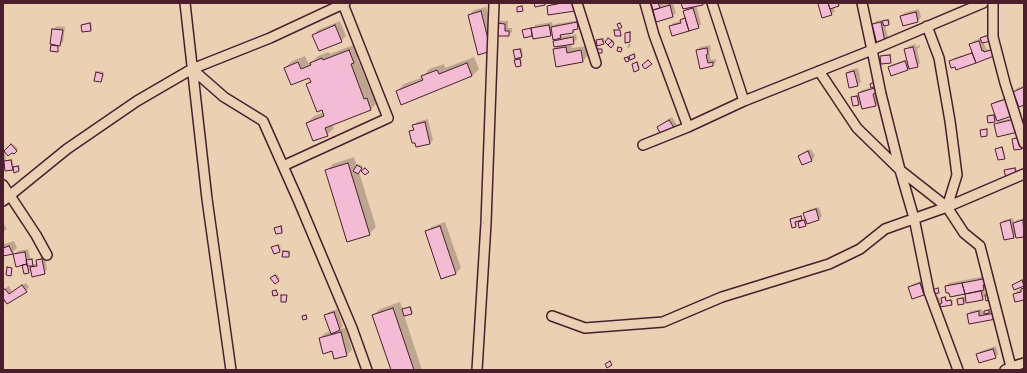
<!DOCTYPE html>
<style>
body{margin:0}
#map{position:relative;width:1027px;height:373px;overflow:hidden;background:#ecd0b3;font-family:"Patrick Hand",sans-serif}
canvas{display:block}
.frame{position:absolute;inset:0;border:4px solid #4a1f2b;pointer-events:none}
</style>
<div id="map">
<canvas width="1027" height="373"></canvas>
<div class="frame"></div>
</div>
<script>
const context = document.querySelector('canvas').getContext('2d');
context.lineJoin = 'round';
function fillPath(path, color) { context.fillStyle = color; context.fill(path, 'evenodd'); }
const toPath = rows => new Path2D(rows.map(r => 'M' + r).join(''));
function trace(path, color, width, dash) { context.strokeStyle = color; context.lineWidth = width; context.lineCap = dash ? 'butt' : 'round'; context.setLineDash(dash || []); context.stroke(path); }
const shadow = toPath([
 [551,3,578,3,548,6],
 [652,3,662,3,663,5,673,3,676,13,672,16],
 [682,3,703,3,696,5,701,24,698,27,672,35,670,27,673,23,681,21,686,16,684,11,688,7],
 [819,3,841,3,839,5,833,6,835,11,831,14,823,17],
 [486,7,496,45,491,50,469,15,474,10],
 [919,9,921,17,918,21,901,16,904,13],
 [889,19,890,23,885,25,888,37,885,41,873,25,876,21],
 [580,20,581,25,573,32,564,34,560,37,571,35,572,42,574,42,573,35,576,34,577,39,573,43,571,43,572,48,586,46,588,56,583,61,557,66,554,50,558,46,554,41,557,38,553,33,551,35,533,34,532,35,525,37,523,30,525,29,534,27,535,25,552,22,553,26,555,24],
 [340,21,346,36,341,41,313,35,318,30],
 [500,21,508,21,508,28,512,28,512,32,508,35,497,24],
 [91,22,92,29,91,30,82,25,83,24],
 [57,26,65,27,63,42,59,45,53,29],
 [631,31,631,40,630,41,626,33,627,32],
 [991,34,983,41,986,48,987,50,995,47,993,56,956,69,955,65,950,62,954,58,973,52,970,45,973,41,982,38,983,36],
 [604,38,605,42,603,43,597,40,598,39],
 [610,38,615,42,611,46,606,42],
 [629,43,631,44,630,47,628,48,627,48],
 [356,44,360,55,357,58,371,92,374,91,378,102,371,109,332,124,334,128,327,135,307,123,314,116,324,112,307,85,311,80,310,76,285,68,292,61,305,56,308,63,314,60,318,56,329,52,330,54],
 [916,44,916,47,920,45,920,47,917,49,920,63,917,66,910,67,907,69,889,67,893,64,908,59,906,50,909,46],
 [710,45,711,50,709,52,711,60,716,59,716,62,713,65,701,68,697,51,700,47],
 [522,48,523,55,521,57,522,64,520,65,515,60,519,57,514,50,516,49],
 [635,54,636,56,634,58,626,61,626,58,627,57,629,56,630,57,632,55],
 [891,54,891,60,890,62,881,57,882,55],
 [474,57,479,69,472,76,402,103,397,91,404,84,423,77,429,69,444,64,445,68],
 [638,62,640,68,639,69,633,64],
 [858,68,861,82,857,85,847,73,850,70],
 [98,71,104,72,102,80,101,81,97,73],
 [874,82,875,86,877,86,879,101,876,105,863,108,861,102,859,104,852,97,854,96,859,95,859,93,862,90,872,87,871,84],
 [1024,86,1024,104,1014,92,1017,88],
 [1010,97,997,119,995,121,988,116,989,115,996,114,992,105,996,101],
 [672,117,677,125,674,128,658,128,661,124],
 [1018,117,1020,128,995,125,999,121],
 [428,119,433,140,430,143,411,132,414,128,414,125,417,122],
 [13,144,18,149,14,153,5,151],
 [1003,147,1005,156,1004,158,996,149,998,148],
 [811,149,815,156,812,160,799,156,802,153],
 [3,151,5,151,6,160,12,159,14,167,19,165,20,169,19,170,14,169,6,170,5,163,3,165],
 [354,157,357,166,359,164,363,167,359,172,376,227,369,234,326,171,333,164],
 [1016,167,1017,173,1005,170,1007,169],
 [819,207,822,216,818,220,807,223,806,225,800,227,799,222,800,221,806,219,805,213,808,210],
 [802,215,802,217,801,219,796,221,797,225,795,226,791,219,792,218],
 [1013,218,1014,222,1017,220,1024,218,1024,236,1017,237,1016,234,1014,237,1005,239,1001,223,1004,220],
 [445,222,461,268,456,273,426,232,431,227],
 [3,224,4,224,7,229,3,232],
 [282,225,283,231,282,232,275,228,277,227],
 [3,240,5,244,14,241,17,248,12,253,3,255],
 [280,245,281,250,280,251,274,253,274,246],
 [28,249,32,265,28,265,29,269,34,264,32,258,34,264,38,264,37,261,41,257,45,256,47,270,44,273,31,269,28,272,14,254,18,251],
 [285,250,290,251,290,255,288,256,284,252],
 [277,274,280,279,278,280,273,277],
 [991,275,987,286,984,289,986,295,982,299,967,300,964,303,959,304,958,300,959,298,966,297,965,293,946,286,949,283],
 [923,280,927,290,924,294,913,298,909,288,913,284],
 [26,283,29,287,26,291,4,303,3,299,4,298,3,296,3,290,4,289,9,286,12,292],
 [1024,287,1024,299,1014,294,1017,291,1022,289],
 [946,296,947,300,952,299,953,303,952,304,941,306,940,303,936,305,935,299,936,297,939,297,941,304,942,302,942,298],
 [400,302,403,310,404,308,411,306,413,312,411,313,404,315,422,370,392,370,373,315,380,309],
 [337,309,343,326,340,329,346,328,352,350,346,355,333,350,320,338,325,333,331,331,325,316,329,312],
 [982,309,983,313,985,313,985,311,986,310,990,309,991,312,998,310,999,314,970,323,968,314,971,311],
 [996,346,998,354,995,358,977,354,981,351]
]);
const building = toPath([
 [534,3,545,3,545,5,535,7,534,3],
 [562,3,574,3,575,11,548,15,547,6,562,3],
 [651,3,658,3,660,8,653,10,651,3],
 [681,3,703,3,703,5,683,9,681,3],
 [819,3,828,3,832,15,822,18,818,4,819,3],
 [828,3,838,3,839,6,830,9,828,3],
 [670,5,673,17,656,22,653,10,670,5],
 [522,6,523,11,517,12,517,7,522,6],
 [693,8,699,28,689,31,683,11,693,8],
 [481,11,491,51,478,55,468,15,481,11],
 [916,12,918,22,903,26,900,16,916,12],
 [685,18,689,31,672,36,669,26,681,23,680,20,685,18],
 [888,20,889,25,884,26,882,21,888,20],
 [577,22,578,29,573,30,573,33,560,35,561,38,553,40,551,27,577,22],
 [881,22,885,42,877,44,872,24,881,22],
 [90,23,91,31,82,32,81,25,90,23],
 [496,23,505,24,505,31,509,31,509,36,496,36,496,23],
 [620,23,622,27,619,29,617,24,620,23],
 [335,25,342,42,319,51,312,35,335,25],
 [549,25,551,36,533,39,531,28,549,25],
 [531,28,532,36,524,38,522,30,531,28],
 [52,29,63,30,60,46,50,44,52,29],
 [614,30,620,30,621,36,615,36,614,30],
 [630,32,630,42,625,43,625,33,630,32],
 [989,35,991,41,982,43,980,38,989,35],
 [573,37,574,44,554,47,553,41,573,37],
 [608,38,612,41,608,45,605,42,608,38],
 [602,39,604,44,597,46,596,40,602,39],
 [612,41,614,44,611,48,608,45,612,41],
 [979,41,982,51,983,50,984,52,991,50,994,56,976,63,969,44,979,41],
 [51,45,58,46,58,52,50,51,51,45],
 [566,47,567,53,581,50,583,62,556,67,553,49,566,47],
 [618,47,622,48,621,52,617,51,618,47],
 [913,47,918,67,909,69,904,49,913,47],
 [707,48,708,54,706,55,708,63,713,62,713,66,700,69,696,50,707,48],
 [520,49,522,57,515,59,513,50,520,49],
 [597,49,602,49,602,53,597,53,597,49],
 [349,50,354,63,351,64,364,99,367,98,371,110,325,128,328,136,313,141,306,123,324,116,322,110,317,112,306,84,311,82,309,78,291,85,284,68,298,62,301,69,311,65,310,63,322,58,323,60,349,50],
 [972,53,976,63,956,70,955,67,951,68,949,61,972,53],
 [634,54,635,58,630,60,629,56,634,54],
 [890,55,891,63,881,64,880,56,890,55],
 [628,57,629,61,626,62,624,58,628,57],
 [520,59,521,66,516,67,514,60,520,59],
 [648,60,652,64,645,69,642,65,648,60],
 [905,61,908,70,891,76,888,67,905,61],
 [637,62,639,70,634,72,632,64,637,62],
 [467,63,472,76,401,105,396,91,423,80,421,76,437,70,439,74,467,63],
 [854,71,858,86,849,88,846,73,854,71],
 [96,72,103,74,101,82,94,81,96,72],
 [875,82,876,86,871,88,870,84,875,82],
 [1024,87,1024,105,1019,107,1013,92,1024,87],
 [875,88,876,93,873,94,876,106,862,109,858,93,875,88],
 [857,96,859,105,853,106,851,97,857,96],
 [1006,99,1012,116,997,121,991,104,1006,99],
 [994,115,995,122,988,123,987,116,994,115],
 [1015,119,1018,132,997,137,994,124,1015,119],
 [669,120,675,129,662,137,657,127,669,120],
 [425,122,430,144,416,147,415,143,412,143,409,131,414,130,412,125,425,122],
 [987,129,987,136,981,137,980,130,987,129],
 [1020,137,1022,149,1014,150,1012,139,1020,137],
 [11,144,17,151,14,154,12,153,8,156,4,151,11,144],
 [1002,147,1005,159,998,160,995,149,1002,147],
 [808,151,812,161,802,165,798,156,808,151],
 [11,160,13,170,5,171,4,161,11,160],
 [348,163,370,235,347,242,325,170,348,163],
 [357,165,362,168,358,174,353,171,357,165],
 [18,166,19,171,14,173,13,167,18,166],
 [365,168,369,172,365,175,361,171,365,168],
 [1015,168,1016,176,1006,178,1004,170,1015,168],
 [816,209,819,220,807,224,803,213,816,209],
 [801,216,802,220,795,222,796,227,792,228,790,219,801,216],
 [804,220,806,226,799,228,798,222,804,220],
 [1010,220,1014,238,1004,240,1000,223,1010,220],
 [1023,220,1024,237,1016,238,1013,223,1023,220],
 [281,226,282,233,276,234,274,228,281,226],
 [440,226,456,274,441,279,425,231,440,226],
 [278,245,280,252,274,254,271,247,278,245],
 [9,246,13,254,3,256,3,248,9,246],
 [283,251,289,252,289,257,282,257,283,251],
 [25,252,27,264,16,267,13,254,25,252],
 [32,259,33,266,27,266,26,260,32,259],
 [42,259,45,274,32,277,30,267,37,266,36,260,42,259],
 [27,264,29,273,24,274,22,265,27,264],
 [7,267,12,268,11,276,6,275,7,267],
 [275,275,279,281,275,284,270,278,275,275],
 [988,278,989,284,983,285,984,290,965,294,962,283,988,278],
 [1022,280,1024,286,1014,290,1012,285,1022,280],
 [920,283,924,295,912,299,908,287,920,283],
 [962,283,965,294,950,297,949,293,946,293,945,286,962,283],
 [22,285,27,292,7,304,3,298,3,290,5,289,9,294,22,285],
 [938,288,939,293,932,294,931,290,938,288],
 [1024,288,1024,300,1015,302,1013,294,1021,292,1021,289,1024,288],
 [276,290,278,295,273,296,272,291,276,290],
 [981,291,983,300,966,303,965,294,981,291],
 [991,294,992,299,986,301,985,295,991,294],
 [281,295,287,295,286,302,281,302,281,295],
 [945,297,946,301,951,300,952,305,940,307,940,304,942,303,941,298,945,297],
 [963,298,964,304,958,305,957,299,963,298],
 [410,307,412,314,404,316,402,309,410,307],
 [393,308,414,370,391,370,372,315,393,308],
 [989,310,989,313,984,314,984,311,989,310],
 [979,311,979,316,995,313,996,319,969,324,967,314,979,311],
 [334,312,340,330,331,334,324,315,334,312],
 [306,315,307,319,303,320,302,316,306,315],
 [341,332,347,356,334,359,332,351,323,354,319,338,341,332],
 [993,349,996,358,979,363,976,354,993,349],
 [610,361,612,365,607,368,605,364,610,361]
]);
const minor = toPath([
 [185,3,207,199,231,370],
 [577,3,596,63],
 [645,3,654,35,688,127],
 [712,3,744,101],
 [862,3,872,50,881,94,900,170,914,218,929,292,958,370],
 [993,3,993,37,1005,83,1024,143],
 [927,26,939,58,950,121,957,175,947,207],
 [192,69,270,38,343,4,343,3],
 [819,71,857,128,900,170,947,207,964,233,980,246,1011,367],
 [643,145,688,127,744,101,872,50,983,3],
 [283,166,388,118,343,4,345,3],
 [3,185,36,235,47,255],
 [3,201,67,149,137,101,192,69,224,97,263,121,299,202,352,328,367,370],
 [552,316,585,328,663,322,722,297,829,264,860,249,885,229,947,207,1024,174],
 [477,370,486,223,494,3],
 [1005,370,1011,367,1024,363]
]);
fillPath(shadow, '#0003');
fillPath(building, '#f3bcd4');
trace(building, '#4a1f2b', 1);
trace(minor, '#4a1f2b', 12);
trace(minor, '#ecd0b3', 9);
</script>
